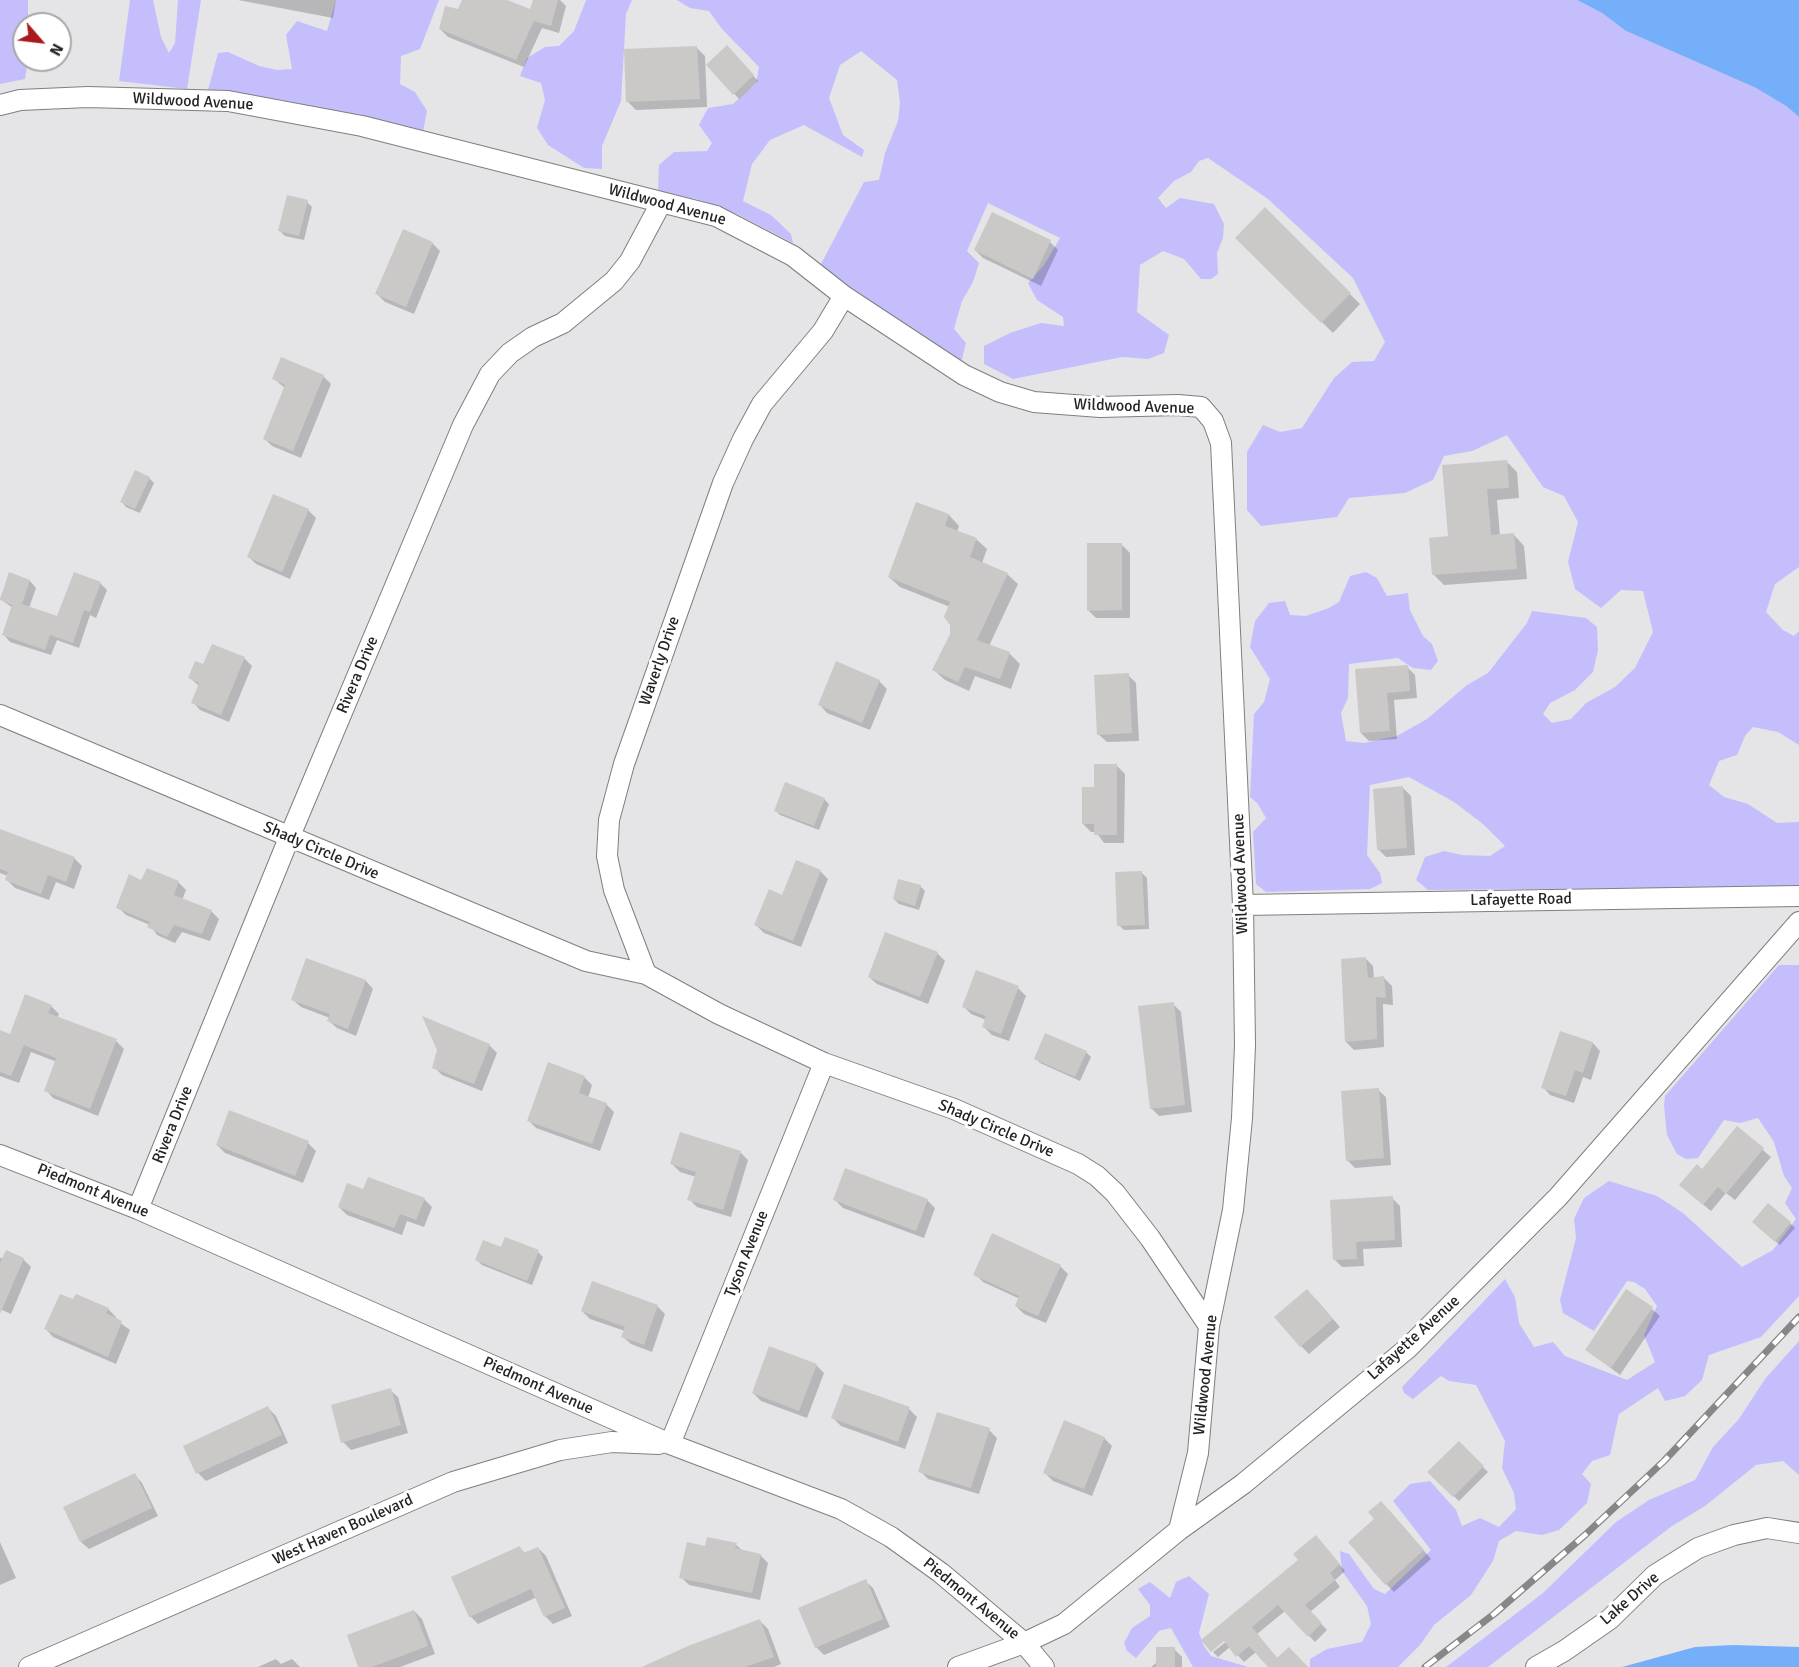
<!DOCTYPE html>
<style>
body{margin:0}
#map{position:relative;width:1799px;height:1667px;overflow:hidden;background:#e5e4e6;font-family:Signika,sans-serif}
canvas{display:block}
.north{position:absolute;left:12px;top:12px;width:60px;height:60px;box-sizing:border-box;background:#fff;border:2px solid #a7a7a8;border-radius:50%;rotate:118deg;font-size:16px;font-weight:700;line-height:24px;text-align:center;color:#242425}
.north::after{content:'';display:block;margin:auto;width:21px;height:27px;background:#ab181c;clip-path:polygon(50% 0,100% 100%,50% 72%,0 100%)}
</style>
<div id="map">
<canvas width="1799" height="1667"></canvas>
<div class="north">N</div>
</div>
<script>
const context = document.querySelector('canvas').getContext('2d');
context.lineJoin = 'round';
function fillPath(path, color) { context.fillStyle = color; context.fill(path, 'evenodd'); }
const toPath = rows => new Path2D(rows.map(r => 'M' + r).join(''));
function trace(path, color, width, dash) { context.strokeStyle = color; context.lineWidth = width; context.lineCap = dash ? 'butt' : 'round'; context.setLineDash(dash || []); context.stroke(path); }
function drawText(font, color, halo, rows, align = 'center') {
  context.font = font + ' Signika,sans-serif'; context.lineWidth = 6; context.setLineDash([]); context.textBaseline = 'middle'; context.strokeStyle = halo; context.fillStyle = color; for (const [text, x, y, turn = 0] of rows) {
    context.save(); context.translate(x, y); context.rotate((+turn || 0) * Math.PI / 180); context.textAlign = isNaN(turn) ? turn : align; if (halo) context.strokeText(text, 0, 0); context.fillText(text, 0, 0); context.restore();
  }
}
const green = toPath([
 [0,0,28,0,28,24,24,24,24,60,28,60,25,79,0,84],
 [130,0,153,0,161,37,169,53,175,43,178,0,201,0,187,89,119,81],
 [336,0,439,0,420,49,401,56,400,84,415,92,427,111,423,132,283,100,208,90,218,53,228,52,259,66,277,70,292,69,286,35,297,21,327,31],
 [586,0,632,0,626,14,621,101,602,146,602,169,584,168,548,145,537,128,545,100,541,83,520,76,527,58,545,47,559,46,574,31],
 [677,0,1577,0,1602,13,1626,31,1756,88,1786,106,1799,117,1799,567,1775,584,1766,612,1783,630,1794,636,1799,631,1799,745,1778,732,1753,727,1745,736,1737,755,1719,761,1709,785,1724,797,1748,804,1777,823,1799,822,1799,887,1428,890,1416,880,1425,857,1444,851,1462,855,1490,856,1505,846,1483,824,1454,802,1409,777,1370,785,1367,855,1380,873,1382,883,1370,889,1266,892,1256,884,1253,832,1266,818,1258,804,1250,797,1254,714,1264,702,1270,679,1250,647,1255,621,1269,603,1285,601,1290,615,1306,616,1329,608,1339,602,1350,576,1366,572,1377,578,1387,596,1408,593,1410,610,1423,636,1432,644,1438,661,1431,670,1413,668,1398,658,1349,664,1348,698,1341,713,1346,741,1364,743,1397,736,1427,719,1467,685,1488,673,1527,623,1532,611,1586,618,1597,627,1598,650,1593,672,1575,690,1550,703,1543,714,1552,723,1571,719,1586,703,1615,687,1635,668,1653,632,1643,591,1621,590,1601,608,1575,589,1568,562,1578,522,1564,496,1543,487,1507,435,1472,451,1444,456,1433,480,1405,493,1349,498,1337,517,1261,526,1247,510,1247,452,1263,425,1280,432,1302,428,1334,378,1352,362,1374,361,1385,342,1353,278,1268,199,1208,158,1199,161,1191,172,1174,181,1158,198,1166,208,1180,198,1214,204,1224,224,1223,238,1217,253,1218,274,1211,279,1201,279,1184,259,1163,251,1140,265,1137,312,1169,335,1164,353,1148,359,1122,357,1013,379,984,364,984,346,1010,333,1041,323,1064,326,1063,317,1037,300,1028,283,1044,265,1060,238,988,203,967,251,979,263,973,282,962,301,954,329,966,343,961,363,851,293,821,264,864,182,879,180,885,153,898,121,900,103,897,80,861,51,840,65,829,98,843,135,864,150,862,157,804,125,770,140,752,164,743,201,771,215,791,234,793,243,737,214,697,199,658,192,659,165,674,152,707,151,712,143,699,125,708,108,733,104,756,83,759,67,722,29,709,11,690,8],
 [1779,965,1799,965,1799,1296,1761,1337,1709,1355,1702,1380,1685,1396,1665,1401,1658,1388,1619,1414,1610,1455,1592,1461,1582,1474,1591,1484,1587,1503,1559,1530,1542,1535,1516,1531,1499,1541,1493,1561,1471,1595,1434,1625,1420,1645,1398,1667,1310,1667,1310,1659,1327,1649,1362,1642,1371,1624,1367,1606,1342,1571,1340,1551,1349,1554,1374,1589,1385,1594,1431,1550,1393,1501,1410,1484,1430,1481,1456,1510,1462,1526,1480,1518,1499,1527,1516,1509,1514,1493,1502,1468,1505,1441,1476,1385,1449,1381,1441,1376,1413,1399,1404,1393,1402,1387,1505,1279,1515,1297,1519,1323,1534,1347,1553,1342,1565,1356,1627,1380,1655,1362,1644,1335,1657,1306,1645,1289,1634,1282,1627,1281,1594,1331,1563,1313,1560,1300,1576,1238,1574,1219,1584,1198,1609,1181,1657,1196,1683,1213,1742,1267,1773,1250,1796,1219,1785,1203,1792,1188,1784,1176,1774,1142,1758,1118,1740,1123,1724,1120,1698,1158,1686,1159,1677,1154,1667,1135,1664,1106,1665,1096],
 [1799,1341,1799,1475,1783,1461,1756,1465,1705,1506,1672,1526,1488,1667,1446,1667,1543,1593,1616,1522,1649,1500,1695,1480,1713,1447,1739,1419,1765,1379],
 [1189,1576,1209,1594,1199,1633,1204,1646,1211,1656,1248,1667,1193,1667,1171,1628,1159,1631,1136,1658,1127,1651,1124,1643,1132,1628,1150,1616,1150,1605,1138,1589,1150,1582,1170,1598,1176,1582]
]);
const water = toPath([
 [1577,0,1799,0,1799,117,1786,106,1756,88,1626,31,1602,13],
 [1733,1645,1799,1647,1799,1667,1622,1667,1695,1647]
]);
const shadow = toPath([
 [238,0,336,0,333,18],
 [464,0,503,0,530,11,534,0,560,0,566,6,559,33,542,28,524,67,448,37,440,29,459,11],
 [727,47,758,81,739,99,708,65],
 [697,48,705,56,707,107,636,110,628,102],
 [307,202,312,207,304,240,285,236,280,231],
 [1265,210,1360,304,1333,333,1237,238],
 [993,214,1050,242,1058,250,1041,286,983,258,975,250],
 [432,243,440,251,414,314,385,302,377,294],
 [323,376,331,384,301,458,272,446,264,438,285,388,274,379],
 [1507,462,1517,472,1519,498,1497,500,1500,536,1514,535,1524,546,1527,579,1444,585,1434,575,1449,538],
 [149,478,154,483,140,513,126,507,122,502],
 [917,504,949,515,959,526,957,532,976,539,987,549,982,563,1007,574,1018,584,989,646,1009,653,1020,664,1011,689,975,676,969,691,945,680,934,670,951,635,950,607,900,587,889,577],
 [308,510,316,518,290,579,256,564,248,556],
 [1122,545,1130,553,1130,618,1096,618,1088,610],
 [10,574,30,581,36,588,29,608,58,618,100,583,107,590,96,618,90,615,79,648,57,640,51,655,10,642,4,635,13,608,0,599],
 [244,658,252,666,229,722,200,710,193,702,199,686,190,678,204,666],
 [1407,667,1415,675,1417,698,1394,700,1397,739,1369,741,1361,733,1356,671],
 [1128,675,1136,683,1139,741,1107,742,1099,735],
 [879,681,887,689,870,730,827,713,820,705],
 [1117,766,1125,774,1124,843,1104,843,1096,832,1091,832,1083,824,1095,789],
 [1403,788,1411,796,1415,855,1386,857,1378,849],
 [824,799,829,804,819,830,780,815,775,810],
 [0,831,74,858,82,866,74,889,56,882,49,900,15,888,7,880,8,876,0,873],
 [820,871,828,879,801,947,764,933,756,925],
 [1142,873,1147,878,1149,929,1124,930,1119,925],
 [178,882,186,890,182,900,211,911,219,919,210,941,182,932,175,943,157,935,150,925,126,915,118,907],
 [920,886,925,891,919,910,899,904,894,899],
 [937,953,945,961,928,1004,877,984,869,977],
 [1365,958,1373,966,1374,979,1384,978,1392,986,1393,1005,1383,1004,1384,1047,1354,1050,1346,1042],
 [307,960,366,981,373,989,356,1036,337,1028,329,1021,330,1018,301,1007,293,1000],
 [1018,988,1026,996,1009,1041,992,1035,984,1027,986,1020,971,1014,963,1006],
 [1173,1004,1181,1012,1192,1112,1159,1116,1151,1108],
 [51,1006,59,1014,57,1018,116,1041,124,1049,98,1116,53,1098,46,1090,57,1062,31,1052,19,1083,0,1076,0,1031,11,1036],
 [1593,1043,1600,1051,1591,1080,1583,1077,1574,1103,1550,1095,1543,1087],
 [489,1045,497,1053,482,1091,442,1075,434,1067],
 [1086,1052,1091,1057,1080,1081,1040,1063,1035,1058],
 [584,1077,592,1085,588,1098,606,1104,614,1112,600,1151,536,1128,528,1120],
 [1378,1090,1386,1097,1391,1165,1355,1168,1347,1160],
 [1737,1128,1771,1157,1735,1200,1726,1193,1711,1211,1689,1193,1702,1171],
 [308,1143,316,1151,303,1183,225,1153,217,1145],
 [740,1152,748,1160,731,1217,697,1207,689,1199,696,1177,680,1172,672,1164],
 [364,1190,424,1199,432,1207,424,1227,407,1221,402,1235,347,1215,339,1207],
 [1392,1198,1400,1206,1402,1247,1363,1249,1364,1266,1342,1267,1334,1259],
 [835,1200,927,1200,935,1208,924,1238,843,1208],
 [1790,1223,1795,1228,1780,1245,1758,1227],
 [502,1249,538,1252,543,1257,532,1285,482,1265,477,1260],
 [0,1258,23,1259,31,1267,11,1314,0,1309],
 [1060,1266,1068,1274,1046,1323,1024,1314,1016,1306,1020,1299,983,1282,975,1274],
 [1315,1298,1340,1327,1309,1354,1301,1346],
 [657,1306,665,1314,652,1352,631,1344,623,1337,625,1331,590,1319,582,1311],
 [108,1309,116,1317,115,1319,130,1330,116,1364,53,1337,46,1329],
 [1652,1309,1660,1316,1620,1375,1587,1350],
 [816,1365,824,1373,807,1418,761,1401,753,1393],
 [390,1390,398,1397,408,1433,351,1450,343,1442],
 [268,1408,276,1416,288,1443,206,1481,198,1473,185,1446],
 [909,1409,917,1417,905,1449,841,1426,833,1418],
 [989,1430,997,1438,979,1494,928,1479,920,1471],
 [1104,1438,1112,1446,1092,1496,1053,1481,1045,1473],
 [1459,1443,1488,1472,1459,1501,1429,1472],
 [135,1475,142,1483,158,1516,89,1549,81,1542],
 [1389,1510,1431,1559,1394,1592,1386,1584],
 [0,1542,16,1578,0,1585],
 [1322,1543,1345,1571,1335,1580,1340,1587,1310,1612,1327,1630,1315,1642,1285,1611,1257,1634,1278,1659,1306,1667,1271,1667,1256,1652,1244,1662,1230,1647,1218,1657,1213,1652,1231,1638],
 [736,1545,743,1551,760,1555,768,1563,760,1600,689,1585,681,1577,706,1548],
 [520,1548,526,1554,538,1548,546,1556,572,1616,553,1624,546,1617,537,1597,478,1624,470,1616],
 [865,1581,873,1588,890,1627,824,1655,816,1647,800,1609],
 [414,1611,422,1619,435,1654,400,1667,360,1667],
 [760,1621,768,1629,781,1664,774,1667,643,1667],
 [1174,1649,1182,1657,1182,1667,1151,1667],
 [276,1659,281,1664,292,1659,300,1667,258,1667]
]);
const building = toPath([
 [462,0,507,0,530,9,533,0,558,0,551,26,534,21,516,60,439,29,445,6,458,9],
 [727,45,754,75,733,95,706,65],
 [697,46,700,99,626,102,624,49],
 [287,195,308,200,299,236,278,231],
 [1265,207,1351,293,1321,323,1235,238],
 [992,212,1051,240,1033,279,974,250],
 [403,229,433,242,406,307,375,294],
 [281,357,324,375,293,451,263,439,285,385,272,379],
 [1507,460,1509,488,1487,489,1491,535,1514,533,1517,569,1432,575,1429,538,1448,536,1442,465],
 [135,470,150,477,135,509,120,502],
 [273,494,309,509,282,572,247,557],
 [916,502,949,514,945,526,977,538,970,557,1008,573,977,640,1010,652,1000,679,965,667,958,682,932,670,950,634,950,625,944,617,950,602,888,577],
 [1087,543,1122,543,1122,610,1087,611],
 [9,572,30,580,22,604,57,616,74,572,101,582,90,612,84,610,73,643,50,635,45,650,2,635,12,605,0,600],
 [212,644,245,657,221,715,191,703,199,683,188,678,195,661,203,664],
 [836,661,880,680,862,723,818,705],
 [1408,665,1410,691,1387,693,1390,731,1360,733,1355,669],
 [1129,673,1132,733,1097,735,1094,675],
 [1094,764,1117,764,1117,835,1094,835,1094,824,1082,824,1082,787,1094,787],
 [785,782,825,798,814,826,774,811],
 [1403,786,1407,848,1377,850,1373,789],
 [0,829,75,857,66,882,48,875,41,894,5,880,8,872,0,869],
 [796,860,821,870,793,941,754,925,769,889,782,895],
 [147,868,179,881,174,895,212,910,202,934,174,925,167,937,147,927,150,922,116,908,129,874,141,880],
 [1142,871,1145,925,1117,926,1115,872],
 [898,879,921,885,915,906,893,899],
 [885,932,938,952,920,997,868,977],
 [1366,957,1368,978,1384,976,1386,998,1376,997,1377,1039,1345,1042,1341,959],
 [306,958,366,980,348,1029,327,1021,330,1014,291,1000],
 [976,970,1019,986,1001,1034,982,1027,986,1016,962,1007],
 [25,994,52,1005,48,1013,117,1039,90,1109,44,1091,56,1058,24,1045,11,1076,0,1072,0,1030,10,1034],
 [1174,1002,1185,1105,1150,1109,1138,1006],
 [422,1016,490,1044,474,1084,432,1068,437,1050],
 [1560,1031,1593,1042,1583,1073,1575,1070,1566,1096,1541,1088],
 [1045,1033,1087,1051,1075,1077,1034,1059],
 [548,1062,585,1076,579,1093,607,1103,592,1144,527,1121],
 [1379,1088,1384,1158,1346,1161,1341,1091],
 [229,1110,309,1141,295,1176,216,1145],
 [1737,1126,1764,1148,1726,1194,1718,1187,1703,1205,1679,1185,1697,1164,1702,1169],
 [680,1132,741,1151,723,1210,687,1200,696,1172,670,1164],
 [845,1168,928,1199,916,1231,833,1200],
 [368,1177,425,1198,416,1220,400,1214,394,1228,338,1207,347,1183,363,1189],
 [1393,1196,1395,1240,1356,1242,1357,1259,1333,1260,1330,1200],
 [1768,1203,1791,1222,1775,1242,1752,1222],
 [992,1233,1061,1265,1038,1316,1015,1306,1019,1296,973,1275],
 [505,1237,539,1250,527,1281,475,1260,483,1240,501,1247],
 [6,1250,24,1258,0,1314,0,1263],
 [592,1281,658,1305,644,1345,621,1337,625,1327,581,1311],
 [1307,1289,1333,1319,1300,1347,1274,1317],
 [1626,1289,1653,1307,1611,1368,1585,1350],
 [60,1294,73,1299,76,1294,109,1308,106,1313,122,1321,108,1357,44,1329],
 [769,1346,817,1364,799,1411,752,1393],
 [844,1384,910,1407,898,1442,831,1418],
 [391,1388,401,1425,341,1443,331,1405],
 [268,1406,282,1435,196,1474,183,1446],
 [937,1412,990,1428,971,1488,918,1472],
 [1064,1420,1105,1437,1084,1489,1043,1473],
 [1459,1441,1484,1466,1453,1497,1427,1472],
 [135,1473,152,1508,80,1542,63,1507],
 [1381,1501,1424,1550,1385,1585,1348,1542,1374,1519,1368,1512],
 [1316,1535,1340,1564,1330,1573,1335,1580,1305,1605,1322,1623,1308,1637,1278,1605,1252,1627,1277,1658,1289,1647,1308,1667,1268,1667,1249,1646,1236,1657,1224,1641,1211,1652,1201,1640,1298,1560,1293,1554],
 [707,1537,737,1543,735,1548,761,1554,752,1593,679,1578,687,1542,705,1546],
 [520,1546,523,1553,538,1547,565,1608,544,1617,531,1589,469,1617,451,1577],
 [866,1579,883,1619,815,1648,798,1608],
 [414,1610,428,1646,372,1667,358,1667,347,1635],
 [760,1619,774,1657,745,1667,642,1667,688,1646],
 [1156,1647,1175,1647,1175,1667,1156,1667]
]);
const minor = toPath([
 [0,105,20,100,88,97,228,101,362,126,716,216,793,256,844,296,964,375,1000,392,1034,402,1100,407,1178,405,1201,407,1213,421,1221,443,1243,905,1245,1045,1242,1118,1233,1210,1209,1326,1198,1453,1179,1530],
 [0,715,586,961,646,974,719,1014,824,1063,954,1109,1078,1164,1097,1176,1115,1193,1150,1238,1209,1326],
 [1243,905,1799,896],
 [646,974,614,890,607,856,609,820,624,764,723,483,743,439,762,404,823,331,844,296],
 [0,1155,138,1209,670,1444,841,1509,891,1537,941,1573,1024,1643,1044,1667],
 [138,1209,289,838,463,425,490,374,510,353,533,337,563,323,614,281,630,261,661,203],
 [670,1444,824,1063],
 [29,1667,453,1482,560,1450,612,1442,659,1444],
 [958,1667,1024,1643,1064,1624,1179,1530,1243,1484,1408,1348,1558,1197,1799,922],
 [1536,1667,1564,1651,1610,1619,1655,1575,1698,1548,1734,1535,1767,1528,1799,1533]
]);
const rail = toPath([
 [1425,1667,1494,1614,1585,1535,1664,1461,1799,1317]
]);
const streetNames = [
 ["Wildwood Avenue",193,102,3],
 ["Wildwood Avenue",667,205,15],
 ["Wildwood Avenue",1134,407,2],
 ["Waverly Drive",660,661,-71],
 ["Rivera Drive",358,675,-67],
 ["Shady Circle Drive",321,851,23],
 ["Wildwood Avenue",1241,874,-92],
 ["Lafayette Road",1521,900,-1],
 ["Rivera Drive",173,1125,-68],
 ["Shady Circle Drive",996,1129,23],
 ["Piedmont Avenue",93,1191,22],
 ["Tyson Avenue",747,1254,-68],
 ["Lafayette Avenue",1414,1338,-42],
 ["Wildwood Avenue",1206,1375,-84],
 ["Piedmont Avenue",538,1386,24],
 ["West Haven Boulevard",343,1530,-24],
 ["Piedmont Avenue",971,1599,39],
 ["Lake Drive",1630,1599,-41]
];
fillPath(green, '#c4bffc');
fillPath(water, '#76aff9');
fillPath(shadow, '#0003');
fillPath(building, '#cac9c8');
trace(minor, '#7f7f80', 22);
trace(minor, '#fff', 20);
trace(rail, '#878788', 7);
trace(rail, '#fff', 4.5, [14]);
drawText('16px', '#242425', '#fff', streetNames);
</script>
